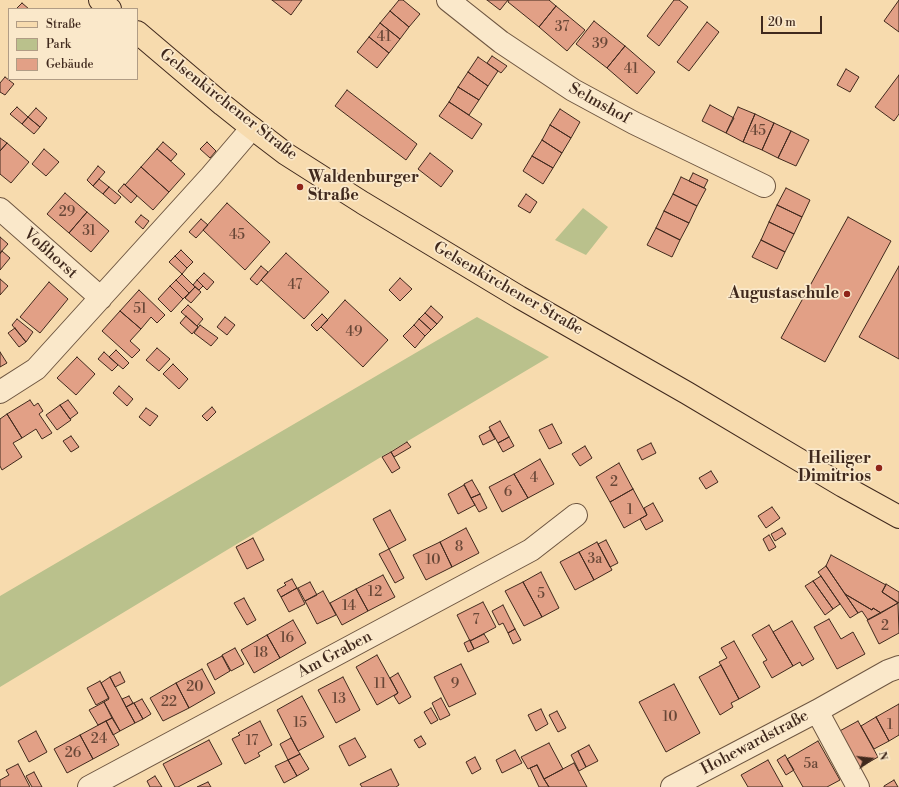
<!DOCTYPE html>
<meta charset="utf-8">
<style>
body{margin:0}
#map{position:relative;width:899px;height:787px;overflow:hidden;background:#f7dbae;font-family:"Libre Bodoni",serif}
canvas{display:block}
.legend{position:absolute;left:8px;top:8px;width:130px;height:72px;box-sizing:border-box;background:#fae8ca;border:1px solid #b09c85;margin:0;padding:5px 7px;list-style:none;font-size:12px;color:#40291d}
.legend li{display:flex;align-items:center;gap:8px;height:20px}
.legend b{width:20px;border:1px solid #b09c85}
.north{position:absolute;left:851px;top:739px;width:40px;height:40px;-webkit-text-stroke:3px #fae8ca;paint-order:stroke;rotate:75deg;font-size:11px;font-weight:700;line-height:16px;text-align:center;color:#40291d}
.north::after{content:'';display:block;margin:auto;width:14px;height:18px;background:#40291d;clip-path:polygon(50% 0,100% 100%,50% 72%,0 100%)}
.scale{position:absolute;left:761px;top:16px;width:61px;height:18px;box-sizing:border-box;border:2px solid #40291d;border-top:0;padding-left:5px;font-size:12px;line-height:14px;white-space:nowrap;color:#40291d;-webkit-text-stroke:3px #fae8ca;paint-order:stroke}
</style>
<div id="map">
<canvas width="899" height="787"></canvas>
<ul class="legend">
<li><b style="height:5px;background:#f7dbae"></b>Straße</li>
<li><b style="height:11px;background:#bac18c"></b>Park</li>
<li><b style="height:11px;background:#e2a086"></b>Gebäude</li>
</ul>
<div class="north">N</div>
<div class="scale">20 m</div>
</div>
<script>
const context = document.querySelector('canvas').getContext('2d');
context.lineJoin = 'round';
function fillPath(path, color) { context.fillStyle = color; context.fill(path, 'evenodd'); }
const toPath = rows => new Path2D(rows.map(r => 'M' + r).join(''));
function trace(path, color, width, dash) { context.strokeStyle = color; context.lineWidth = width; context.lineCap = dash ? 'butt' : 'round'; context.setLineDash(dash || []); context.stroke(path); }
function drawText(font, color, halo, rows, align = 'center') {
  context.font = font + ' "Libre Bodoni",serif'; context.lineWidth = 3.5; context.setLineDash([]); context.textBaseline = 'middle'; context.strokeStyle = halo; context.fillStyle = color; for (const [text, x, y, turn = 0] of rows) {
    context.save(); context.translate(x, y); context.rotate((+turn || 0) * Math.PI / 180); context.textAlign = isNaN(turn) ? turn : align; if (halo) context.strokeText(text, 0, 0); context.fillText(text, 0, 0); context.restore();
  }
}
const green = toPath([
 [583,208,608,227,586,255,555,240],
 [477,317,549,357,381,457,0,687,0,596]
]);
const building = toPath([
 [272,0,302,0,291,15,272,0],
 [399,0,403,0,420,14,409,27,390,11,399,0],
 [487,0,508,0,500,10,487,0],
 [509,0,549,0,556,6,539,27,508,2,509,0],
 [674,0,679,0,688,7,659,46,647,36,674,0],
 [899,0,899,32,884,21,899,0],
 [22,3,29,9,16,9,22,3],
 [556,6,585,30,567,51,539,27,556,6],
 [390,11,409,27,400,39,380,23,390,11],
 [594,21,625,46,607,68,576,44,594,21],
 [707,22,719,32,689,71,677,62,707,22],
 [380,23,400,39,389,53,369,37,380,23],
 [369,37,389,53,377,68,357,52,369,37],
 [625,46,655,72,637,94,607,68,625,46],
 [492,56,507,66,501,73,487,63,492,56],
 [478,57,498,71,488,86,468,72,478,57],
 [846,69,859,77,850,92,837,85,846,69],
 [468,72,488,86,479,100,458,87,468,72],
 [899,75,899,114,894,121,875,107,899,75],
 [5,77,14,84,5,95,0,92,0,83,5,77],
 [458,87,479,100,469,115,449,102,458,87],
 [347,90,417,144,406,160,335,106,347,90],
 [449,102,482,124,472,139,439,116,449,102],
 [710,105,734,118,726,133,702,121,710,105],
 [17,107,28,117,22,124,10,114,17,107],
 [738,107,755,114,743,142,726,133,738,107],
 [36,108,47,118,40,127,28,117,36,108],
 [560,109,580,122,571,138,550,125,560,109],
 [755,114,774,123,762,150,743,142,755,114],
 [28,117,40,127,34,134,22,124,28,117],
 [774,123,791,131,778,158,762,150,774,123],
 [550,125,571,138,562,153,542,140,550,125],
 [791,131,809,140,796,166,778,158,791,131],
 [0,138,7,143,0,151,0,138],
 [542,140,562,153,553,168,532,156,542,140],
 [163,142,177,154,171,161,157,149,163,142],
 [207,142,216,151,210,158,200,149,207,142],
 [7,143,29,162,11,183,0,174,0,151,7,143],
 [44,149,59,162,46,176,32,164,44,149],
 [157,149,185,174,169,192,141,167,157,149],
 [430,153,453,171,441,187,418,169,430,153],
 [532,156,553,168,543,184,523,171,532,156],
 [98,166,105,172,93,186,87,180,98,166],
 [141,167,169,192,153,210,125,185,141,167],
 [693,173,708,180,704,188,689,181,693,173],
 [681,177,706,189,697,206,673,194,681,177],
 [99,179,109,187,103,194,93,186,99,179],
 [124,184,137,196,131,203,118,191,124,184],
 [109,187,121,197,115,204,103,194,109,187],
 [786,188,810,200,802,217,777,205,786,188],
 [65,193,87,212,69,233,47,214,65,193],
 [526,194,537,202,530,213,518,206,526,194],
 [673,194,697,206,689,223,664,211,673,194],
 [227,203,270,242,245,270,203,230,227,203],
 [777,205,802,217,794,234,769,222,777,205],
 [664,211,689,223,680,240,656,228,664,211],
 [87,212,109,231,91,252,69,233,87,212],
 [141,215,149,221,143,229,135,222,141,215],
 [848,217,891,241,825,362,781,338,848,217],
 [201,219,208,225,196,238,189,232,201,219],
 [769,222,794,234,785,252,761,240,769,222],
 [656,228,680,240,672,257,647,245,656,228],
 [0,237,8,244,0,253,0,237],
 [761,240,785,252,777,269,752,257,761,240],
 [181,250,193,262,187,268,175,256,181,250],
 [2,251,10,258,0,270,0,254,2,251],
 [286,253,329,292,304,319,261,280,286,253],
 [175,256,187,268,182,274,169,262,175,256],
 [261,266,268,272,257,285,250,279,261,266],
 [899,266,899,359,859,337,899,266],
 [204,273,214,282,207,290,197,280,204,273],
 [182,274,195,287,189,293,176,280,182,274],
 [400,278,412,289,400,301,389,290,400,278],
 [0,279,8,286,0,295,0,279],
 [176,280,189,293,183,299,170,286,176,280],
 [197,280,203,286,199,290,193,285,197,280],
 [49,282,68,299,40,333,20,317,49,282],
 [170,286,183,299,171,312,158,299,170,286],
 [195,287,201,292,191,303,185,298,195,287],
 [139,290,165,315,157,323,151,317,141,329,120,311,139,290],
 [345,300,388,340,363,367,321,327,345,300],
 [188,305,203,319,197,326,181,312,188,305],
 [431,306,443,317,437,324,425,313,431,306],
 [120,311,141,329,130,341,140,350,132,358,102,331,120,311],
 [425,313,437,324,431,330,419,319,425,313],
 [322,314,328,320,317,331,311,325,322,314],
 [186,316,198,327,192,334,180,323,186,316],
 [225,317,235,325,227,335,217,327,225,317],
 [17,319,33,332,26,342,12,325,17,319],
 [419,319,431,330,425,336,414,325,419,319],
 [200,325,218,338,211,346,194,333,200,325],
 [414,325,425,336,415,348,403,336,414,325],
 [15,328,26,342,19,347,8,333,15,328],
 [157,348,170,359,159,371,146,360,157,348],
 [116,350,129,363,123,369,109,357,116,350],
 [0,352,7,363,0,367,0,352],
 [104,352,118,365,112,371,98,359,104,352],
 [77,357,95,374,76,395,57,378,77,357],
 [173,364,188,379,179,389,163,374,173,364],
 [119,386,133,399,127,406,113,393,119,386],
 [30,400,34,406,38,403,43,411,39,414,52,433,42,439,36,429,22,438,7,414,30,400],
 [68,400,78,413,70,419,60,405,68,400],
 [60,405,71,420,57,430,46,415,60,405],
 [212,407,216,412,207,421,202,416,212,407],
 [146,408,158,416,150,426,139,417,146,408],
 [7,414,22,438,13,443,22,457,2,470,0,466,0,419,7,414],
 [500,421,509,437,498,443,489,427,500,421],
 [552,424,562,443,549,449,539,430,552,424],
 [490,430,495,439,483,445,479,436,490,430],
 [71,436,79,447,71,452,63,441,71,436],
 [509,437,514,446,503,452,498,443,509,437],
 [407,442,411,447,394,457,391,452,407,442],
 [651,443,656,453,642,460,637,450,651,443],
 [585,446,592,458,580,466,572,454,585,446],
 [391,452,400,468,392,473,382,457,391,452],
 [540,459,554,484,528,498,514,474,540,459],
 [619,463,633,489,610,502,596,477,619,463],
 [711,471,718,482,706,489,699,478,711,471],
 [514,474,528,498,502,512,489,487,514,474],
 [472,480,480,494,471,498,464,484,472,480],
 [464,485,475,505,458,514,448,494,464,485],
 [633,489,647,515,624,528,610,502,633,489],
 [480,494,487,508,479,512,471,498,480,494],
 [653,503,663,521,646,530,640,519,647,515,644,508,653,503],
 [772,507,780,518,766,528,758,516,772,507],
 [390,510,406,540,389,549,373,519,390,510],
 [466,528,479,553,452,567,440,542,466,528],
 [782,528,786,534,775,541,771,534,782,528],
 [769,535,776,547,769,551,763,539,769,535],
 [253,538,264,560,247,569,236,547,253,538],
 [606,540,618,563,610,567,598,544,606,540],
 [440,542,452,567,426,580,413,555,440,542],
 [597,542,612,570,594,580,579,552,597,542],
 [389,549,404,578,395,583,379,554,389,549],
 [579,552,594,580,575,590,560,562,579,552],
 [831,555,886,585,882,592,898,603,881,613,873,608,872,610,845,594,826,566,831,555],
 [826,566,858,613,850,618,818,572,826,566],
 [541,572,559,608,542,617,523,582,541,572],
 [383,575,395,597,368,611,356,589,383,575],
 [821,576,840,604,833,609,813,581,821,576],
 [292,579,297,588,281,597,277,590,286,585,284,583,292,579],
 [813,581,833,609,825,615,805,586,813,581],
 [310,582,317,595,305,601,298,588,310,582],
 [523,582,542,617,524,626,505,591,523,582],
 [886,584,899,592,899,603,882,592,886,584],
 [297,588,305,604,289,612,281,597,297,588],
 [356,589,368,611,342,625,330,603,356,589],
 [323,591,336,615,317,624,305,601,323,591],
 [845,594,872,610,873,608,881,613,868,620,862,611,858,613,845,594],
 [244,598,256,620,247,625,234,603,244,598],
 [483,602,496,627,470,641,457,615,483,602],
 [898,603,899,633,879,644,867,620,898,603],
 [503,605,515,629,508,633,503,623,499,625,492,611,503,605],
 [829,619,841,639,853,632,865,654,837,669,814,627,829,619],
 [293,620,306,643,280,658,267,635,293,620],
 [792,621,814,659,802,666,800,662,793,666,773,632,792,621],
 [769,625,793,666,772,678,763,662,767,660,752,635,769,625],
 [515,629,521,640,513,644,508,633,515,629],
 [484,634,489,642,474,649,470,641,484,634],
 [267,635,280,658,254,673,241,650,267,635],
 [470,640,474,649,468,652,464,643,470,640],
 [734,641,760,687,739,699,719,662,727,658,721,648,734,641],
 [235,648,244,664,231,671,222,655,235,648],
 [377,655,398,693,377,705,356,667,377,655],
 [222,656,230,671,215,680,207,664,222,656],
 [461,664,476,694,449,707,434,677,461,664],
 [721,665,739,699,731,703,733,707,720,715,699,677,721,665],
 [202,669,215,693,189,708,176,683,202,669],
 [120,672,125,682,115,687,110,677,120,672],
 [398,673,411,697,399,704,394,696,398,693,390,678,398,673],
 [110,677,135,723,120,731,104,702,109,699,101,683,110,677],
 [343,677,360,710,336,723,318,690,343,677],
 [100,681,109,698,96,705,87,688,100,681],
 [176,683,189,708,163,721,150,698,176,683],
 [674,684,700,733,666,752,639,702,674,684],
 [129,696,133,703,126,707,122,699,129,696],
 [302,696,324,737,298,751,277,710,302,696],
 [441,698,450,715,440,720,432,703,441,698],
 [142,699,151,714,143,719,134,703,142,699],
 [104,702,112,718,98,725,89,710,104,702],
 [134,703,143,719,135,723,126,707,134,703],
 [899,704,899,735,889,741,876,717,899,704],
 [431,708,438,720,431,724,424,712,431,708],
 [541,709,548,724,536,731,528,715,541,709],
 [557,711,566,728,558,732,549,715,557,711],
 [876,717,889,741,874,749,861,726,876,717],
 [112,718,120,731,113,735,106,721,112,718],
 [106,721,119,745,93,759,80,735,106,721],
 [260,721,272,745,258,753,260,756,245,764,232,739,240,735,238,733,260,721],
 [858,721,878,757,857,769,836,733,858,721],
 [36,731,47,752,29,762,18,741,36,731],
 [80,735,93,759,67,773,54,749,80,735],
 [421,736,426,744,419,748,414,740,421,736],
 [291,738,300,754,288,760,280,744,291,738],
 [355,738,366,757,349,766,339,746,355,738],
 [209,740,222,764,178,787,175,787,163,764,209,740],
 [818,741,840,780,827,787,803,787,787,759,818,741],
 [549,743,563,769,544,779,537,765,528,769,521,757,549,743],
 [589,745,598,761,586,767,578,751,589,745],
 [515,750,522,763,502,773,496,760,515,750],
 [578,751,586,767,579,771,571,755,578,751],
 [300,754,309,769,297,776,288,760,300,754],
 [785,755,794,770,786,775,777,760,785,755],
 [475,757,481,769,472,774,466,762,475,757],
 [288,760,297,776,284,783,275,766,288,760],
 [768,760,783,787,748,787,741,775,768,760],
 [574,763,587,787,549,787,544,779,574,763],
 [18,764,30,787,0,787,0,780,9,775,6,770,18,764],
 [537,765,544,779,549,787,539,787,530,768,537,765],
 [391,769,399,785,396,787,362,787,360,784,391,769],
 [34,772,42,787,32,787,26,776,34,772],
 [155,776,162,787,150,787,147,781,155,776],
 [894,780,898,787,884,787,884,786,894,780],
 [208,782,211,787,197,787,208,782]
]);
const minor = toPath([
 [448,0,501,42,573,90,634,123,764,186],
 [0,209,101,298],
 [0,392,36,369,211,176,252,128],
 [817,711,858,787],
 [89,787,531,550,576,515],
 [672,787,817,711,888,671,899,667]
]);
const major = toPath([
 [100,0,110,9],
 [137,32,223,105,243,121,252,128,286,154,363,203,519,297,687,393,843,486,899,517]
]);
const markers = [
 [300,187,4,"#8f2418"],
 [847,294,4,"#8f2418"],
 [879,468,4,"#8f2418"]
];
const numberNames = [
 ["37",562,28],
 ["41",384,38],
 ["39",600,45],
 ["41",631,70],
 ["45",758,132],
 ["29",67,213],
 ["31",89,232],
 ["45",237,236],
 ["47",295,286],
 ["51",140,310],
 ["49",354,333],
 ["4",534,479],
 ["2",614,483],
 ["6",508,493],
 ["1",630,511],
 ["8",459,548],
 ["3a",595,560],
 ["10",433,561],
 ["12",375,593],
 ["5",541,595],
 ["14",349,607],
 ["7",476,621],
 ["2",885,627],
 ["16",287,639],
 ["18",261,654],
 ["11",380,685],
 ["9",455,685],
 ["20",195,688],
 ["13",339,700],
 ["22",169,703],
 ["10",670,718],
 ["15",300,724],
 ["1",890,726],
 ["24",99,740],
 ["17",252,742],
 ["26",73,754],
 ["5a",811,765]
];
const streetNames = [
 ["Selmshof",599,104,29],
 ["Gelsenkirchener Straße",228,105,38],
 ["Voßhorst",50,254,42],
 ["Gelsenkirchener Straße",508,289,30],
 ["Am Graben",335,655,-28],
 ["Hohewardstraße",755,743,-28]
];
const poiNames = [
 ["Waldenburger",308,178,"left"],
 ["Straße",308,196,"left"],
 ["Augustaschule",839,294],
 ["Heiliger",871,459],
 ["Dimitrios",871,477]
];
fillPath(green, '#bac18c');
fillPath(building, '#e2a086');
trace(building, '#40291d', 1);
trace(minor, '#6e5641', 24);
trace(major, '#40291d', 24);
trace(minor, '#fae8ca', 22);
trace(major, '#f7dbae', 22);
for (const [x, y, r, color] of markers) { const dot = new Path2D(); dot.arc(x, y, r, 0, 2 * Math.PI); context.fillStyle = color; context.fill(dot); trace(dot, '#fae8ca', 1.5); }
drawText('14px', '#684737', null, numberNames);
drawText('16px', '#40291d', '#fae8ca', streetNames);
drawText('bold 16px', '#40291d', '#fae8ca', poiNames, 'right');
</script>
